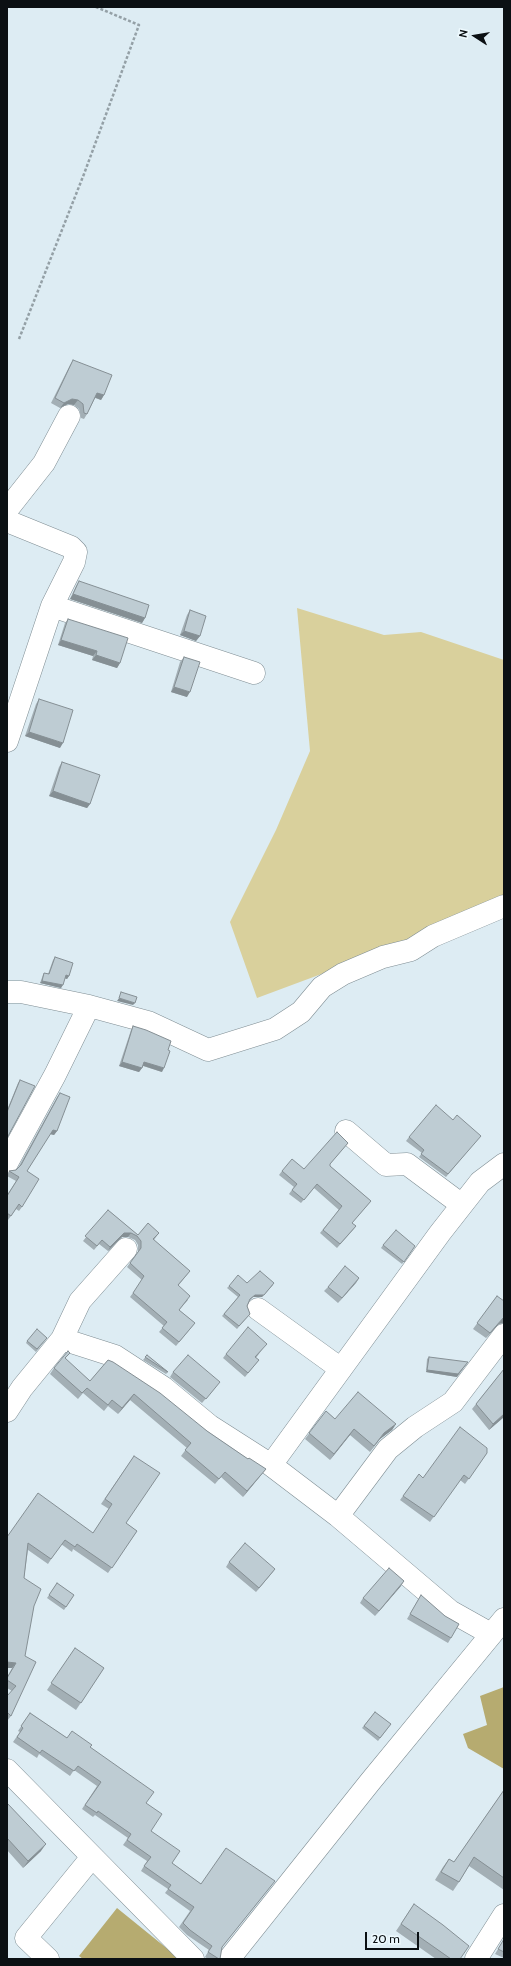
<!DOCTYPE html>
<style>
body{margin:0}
#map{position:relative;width:511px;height:1966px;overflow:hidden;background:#ddecf3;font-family:Cabin,sans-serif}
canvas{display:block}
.frame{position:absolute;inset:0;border:8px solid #0b1013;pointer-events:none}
.north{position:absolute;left:455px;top:16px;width:40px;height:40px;-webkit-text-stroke:3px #edf9fe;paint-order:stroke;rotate:282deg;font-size:11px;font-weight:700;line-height:16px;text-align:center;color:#0b1013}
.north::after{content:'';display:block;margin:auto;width:14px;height:18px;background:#0b1013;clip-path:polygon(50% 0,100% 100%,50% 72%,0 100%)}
.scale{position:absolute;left:365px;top:1932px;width:54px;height:18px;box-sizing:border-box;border:2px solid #0b1013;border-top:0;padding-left:5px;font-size:12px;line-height:14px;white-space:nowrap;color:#0b1013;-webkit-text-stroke:3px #edf9fe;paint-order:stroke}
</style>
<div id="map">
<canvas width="511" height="1966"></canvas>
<div class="frame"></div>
<div class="north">N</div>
<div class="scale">20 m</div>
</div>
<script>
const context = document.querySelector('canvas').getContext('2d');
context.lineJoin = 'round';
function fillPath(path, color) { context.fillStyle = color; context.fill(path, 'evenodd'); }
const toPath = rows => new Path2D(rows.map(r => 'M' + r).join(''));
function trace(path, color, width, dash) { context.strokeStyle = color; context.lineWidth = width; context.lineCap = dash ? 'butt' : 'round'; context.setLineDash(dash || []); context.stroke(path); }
const green = toPath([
 [297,608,384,635,421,632,504,660,504,906,257,998,230,922,276,830,310,751]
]);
const water = toPath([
 [504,1687,504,1769,468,1748,463,1734,487,1725,480,1696],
 [117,1908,180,1959,83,1959,79,1956]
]);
const path = toPath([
 [19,339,84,174,139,25,96,7]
]);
const minor = toPath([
 [7,510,44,463,69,416],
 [7,521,71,547,76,552,74,562,52,606,7,741],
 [52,606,254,673],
 [7,992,21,992,89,1006],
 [346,1131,386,1165,407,1164,462,1205],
 [7,1163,55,1075,89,1006,148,1022,208,1050,275,1029,301,1012,322,987,343,974,383,957,411,950,433,936,504,906],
 [258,1309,341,1369],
 [62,1339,115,1356,164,1388,210,1426,271,1465],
 [7,1411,22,1388,62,1339,80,1301,126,1249],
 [338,1516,388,1449,415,1427,453,1402,504,1335],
 [491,1634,450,1611,338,1516,271,1465,440,1233,480,1182,504,1164],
 [7,1770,193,1959],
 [48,1959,26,1938,92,1857],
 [476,1959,504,1915]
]);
const major = toPath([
 [229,1959,370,1782,504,1619]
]);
const wall = toPath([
 [73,360,104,395,101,400,95,398,87,414,84,419,81,418,79,409,74,405,68,404,60,408,51,403,70,365],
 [79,581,145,618,142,623,70,599,76,586],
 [190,610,200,636,196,641,180,635,187,615],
 [68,619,120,663,117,668,92,660,93,656,58,645,65,623],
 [184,657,187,697,171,692,180,662],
 [39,699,60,748,25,736,36,704],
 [62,762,90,804,87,808,49,796,59,767],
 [55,957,69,976,67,979,65,978,61,988,40,983,43,975,44,973,48,974,53,960],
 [133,1026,162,1072,143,1066,142,1068,139,1072,119,1066,131,1030],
 [20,1080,7,1138,7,1110,18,1083],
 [60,1093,57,1131,54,1135,50,1134,27,1171,22,1207,19,1211,16,1209,8,1220,7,1219,7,1195,16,1181,7,1176,7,1175,9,1171,16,1170,19,1166,57,1097],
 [453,1120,478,1139,446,1177,419,1157,422,1153,406,1141,409,1137],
 [348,1143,330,1164,330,1166,371,1201,352,1223,356,1226,353,1230,337,1248,320,1233,339,1210,314,1188,301,1203,289,1194,294,1187,279,1175,282,1171,304,1169],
 [108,1210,138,1235,159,1233,154,1240,190,1271,178,1286,188,1300,179,1310,195,1323,176,1346,159,1332,164,1326,130,1297,142,1280,127,1267,138,1252,138,1245,135,1240,128,1237,122,1237,108,1251,99,1244,94,1250,83,1241],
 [383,1245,415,1246,402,1264,381,1248],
 [359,1278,338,1303,324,1291,328,1287],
 [247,1283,273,1285,262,1297,253,1297,249,1301,247,1306,250,1314,237,1329,222,1316,238,1297,227,1288,229,1286],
 [497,1296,499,1324,486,1338,473,1329],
 [47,1338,36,1352,26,1343,27,1341],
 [264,1347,256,1358,259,1360,245,1377,223,1358,226,1354],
 [147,1355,168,1372,166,1374,143,1360],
 [429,1357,457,1377,426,1372,427,1359],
 [65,1359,90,1381,108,1360,207,1431,248,1459,266,1469,243,1497,221,1477,215,1484,181,1456,187,1448,130,1400,118,1414,108,1406,104,1411,83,1393,78,1399,50,1374,54,1368],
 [504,1369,504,1417,489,1430,472,1409],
 [173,1372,216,1387,202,1403,170,1377],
 [326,1411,335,1419,396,1424,392,1430,380,1439,370,1452,350,1435,330,1460,305,1439],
 [487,1453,465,1484,460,1480,430,1522,400,1500,419,1474,423,1478],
 [134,1456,126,1523,137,1531,108,1573,73,1549,72,1552,61,1544,48,1564,28,1550,24,1578,34,1606,11,1716,7,1721,7,1696,12,1691,7,1688,7,1677,12,1668,7,1668,7,1537,93,1533,109,1509,101,1504],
 [229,1562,275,1569,256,1592,226,1567],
 [57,1583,74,1595,64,1610,47,1598],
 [401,1586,375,1616,360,1603,363,1598],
 [421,1595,451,1638,448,1643,407,1619],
 [75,1648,104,1668,76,1710,47,1690],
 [375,1712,391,1724,378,1741,362,1728],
 [30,1713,67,1738,90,1747,146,1803,151,1831,172,1863,201,1884,271,1886,222,1947,219,1959,208,1959,205,1957,209,1950,187,1935,179,1927,190,1911,165,1893,168,1889,141,1871,147,1861,123,1845,128,1838,95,1815,93,1817,82,1809,97,1786,74,1770,70,1776,39,1754,37,1758,13,1742,20,1732,18,1731],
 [504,1790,504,1890,469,1866,459,1882,453,1891,435,1880,443,1867,449,1859,454,1862],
 [7,1803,41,1851,23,1868,7,1850],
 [414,1904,460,1959,436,1959,396,1931],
 [504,1939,504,1958,495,1954]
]);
const shadedWall = toPath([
 [97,393,104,395,101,400,94,397],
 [72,399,78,400,74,405,68,404,60,408,64,403],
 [73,594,145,618,142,623,70,599],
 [184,631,200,636,196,641,180,635],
 [61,640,97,651,93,656,58,645],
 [96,655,120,663,117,668,92,660],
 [174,687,190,692,187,697,171,692],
 [29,732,63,743,60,748,25,736],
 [53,791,90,804,87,808,49,796],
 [66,975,69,976,67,979,64,978],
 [42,981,63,985,61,988,40,983],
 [119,998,135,1003,133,1005,117,1001],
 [122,1062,142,1068,139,1072,119,1066],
 [144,1062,164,1068,162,1072,141,1065],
 [53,1130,57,1131,54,1135,50,1134],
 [124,1233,131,1233,128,1237,122,1237,108,1251,110,1247],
 [359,1278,356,1283,338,1303,342,1298],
 [274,1283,262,1297,253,1297,248,1301,250,1299,255,1295],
 [503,1318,504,1318,504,1323,499,1324,486,1338,490,1333],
 [468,1362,457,1377,426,1372,427,1370],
 [134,1394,130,1400,118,1414,122,1408],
 [504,1414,504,1417,489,1430,493,1424],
 [396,1424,392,1430,380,1439,370,1452,384,1433],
 [354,1429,350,1435,330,1460,334,1454],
 [266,1469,262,1474,243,1497,247,1491],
 [275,1569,272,1573,256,1592,259,1588],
 [404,1581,401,1586,375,1616,379,1611],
 [7,1662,16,1663,12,1668,7,1668],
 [46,1844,41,1851,23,1868,28,1861]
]);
const building = toPath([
 [73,360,112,375,104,395,97,393,87,414,84,413,83,404,78,400,72,399,64,403,55,398,73,360],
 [79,581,149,605,145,618,73,594,79,581],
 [190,610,206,616,200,636,184,631,190,610],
 [68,619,128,638,120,663,96,655,97,651,61,640,68,619],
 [184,657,200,662,190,692,174,687,184,657],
 [39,699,73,710,63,743,29,732,39,699],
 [62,762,100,775,90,804,53,791,62,762],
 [55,957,73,963,69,976,66,975,63,985,42,981,44,973,49,974,55,957],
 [121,992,137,997,135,1003,119,998,121,992],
 [133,1026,146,1030,171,1041,168,1050,170,1051,164,1068,144,1062,142,1068,122,1062,133,1026],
 [20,1080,35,1086,7,1138,7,1112,20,1080],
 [60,1093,70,1097,57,1131,53,1130,27,1171,39,1179,22,1207,19,1204,11,1216,7,1213,7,1196,19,1177,9,1171,16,1170,21,1165,60,1093],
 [436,1105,453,1120,457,1115,481,1136,448,1174,421,1154,424,1150,409,1137,436,1105],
 [337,1132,348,1143,330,1164,330,1166,371,1201,352,1223,356,1226,340,1244,323,1230,342,1206,317,1184,304,1200,292,1190,297,1184,282,1171,292,1159,304,1169,337,1132],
 [108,1210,138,1235,148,1223,159,1233,153,1239,190,1271,178,1285,190,1296,179,1310,195,1323,179,1342,162,1328,167,1322,133,1293,144,1276,130,1263,141,1248,141,1241,137,1236,131,1233,124,1233,110,1247,102,1240,97,1246,85,1236,108,1210],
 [396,1230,415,1246,404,1262,383,1245,396,1230],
 [345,1266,359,1278,342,1298,328,1287,345,1266],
 [260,1271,274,1283,264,1295,255,1295,250,1299,247,1306,250,1314,239,1326,224,1314,240,1295,229,1286,238,1275,247,1283,260,1271],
 [497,1296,504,1301,504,1318,503,1318,490,1333,477,1323,497,1296],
 [248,1327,267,1344,255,1357,259,1360,248,1373,226,1354,248,1327],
 [37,1329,47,1338,37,1349,27,1341,37,1329],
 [68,1351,70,1353,65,1358,90,1381,108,1360,113,1362,160,1393,207,1431,248,1459,249,1458,266,1469,247,1491,225,1472,219,1479,185,1450,191,1443,134,1394,122,1408,112,1400,108,1405,87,1388,82,1393,54,1368,68,1351],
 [147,1355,168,1372,145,1357,147,1355],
 [188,1355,220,1382,206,1399,173,1372,188,1355],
 [429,1357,468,1362,458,1374,427,1370,429,1357],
 [504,1369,504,1414,493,1424,476,1404,504,1369],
 [358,1392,396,1424,384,1433,374,1446,354,1429,334,1454,309,1433,326,1411,335,1419,358,1392],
 [460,1427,487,1448,487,1453,469,1479,464,1475,434,1517,403,1496,419,1474,423,1478,460,1427],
 [134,1456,160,1473,126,1523,137,1531,112,1568,77,1544,75,1547,65,1540,51,1559,28,1543,24,1578,41,1589,34,1606,25,1656,36,1662,11,1716,7,1712,7,1696,16,1686,7,1680,7,1678,16,1663,7,1662,7,1537,38,1493,93,1533,112,1504,105,1499,134,1456],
 [245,1543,275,1569,259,1588,229,1562,245,1543],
 [389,1568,404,1581,379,1611,363,1598,389,1568],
 [57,1583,74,1595,66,1607,49,1595,57,1583],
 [421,1595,445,1616,459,1624,451,1638,410,1614,421,1595],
 [75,1648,104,1668,81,1703,51,1683,75,1648],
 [375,1712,391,1724,380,1738,364,1726,375,1712],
 [30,1713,67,1738,72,1731,92,1745,90,1747,154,1792,146,1803,162,1814,151,1831,180,1851,172,1863,201,1884,226,1848,275,1881,222,1947,220,1959,219,1959,208,1952,212,1946,190,1930,183,1923,194,1907,168,1889,171,1885,144,1866,151,1857,127,1840,131,1834,98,1811,97,1813,85,1805,101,1782,78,1766,74,1771,42,1750,40,1753,17,1737,23,1728,21,1726,30,1713],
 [504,1790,504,1878,474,1857,459,1882,441,1872,449,1859,454,1862,504,1790],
 [7,1803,46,1844,28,1861,7,1838,7,1803],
 [414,1904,443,1925,469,1946,460,1959,451,1959,401,1924,414,1904],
 [504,1939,504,1952,498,1949,504,1939]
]);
fillPath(green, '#d9d09c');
fillPath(water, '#b6ab70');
trace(minor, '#7f8d93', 23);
trace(major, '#7f8d93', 23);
trace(path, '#94a0a6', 2.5, [3, 2]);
trace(minor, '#fff', 22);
trace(major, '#fff', 22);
fillPath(wall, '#a3afb5');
fillPath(shadedWall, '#858f94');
fillPath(building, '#beccd3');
trace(building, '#858f94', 1);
</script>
